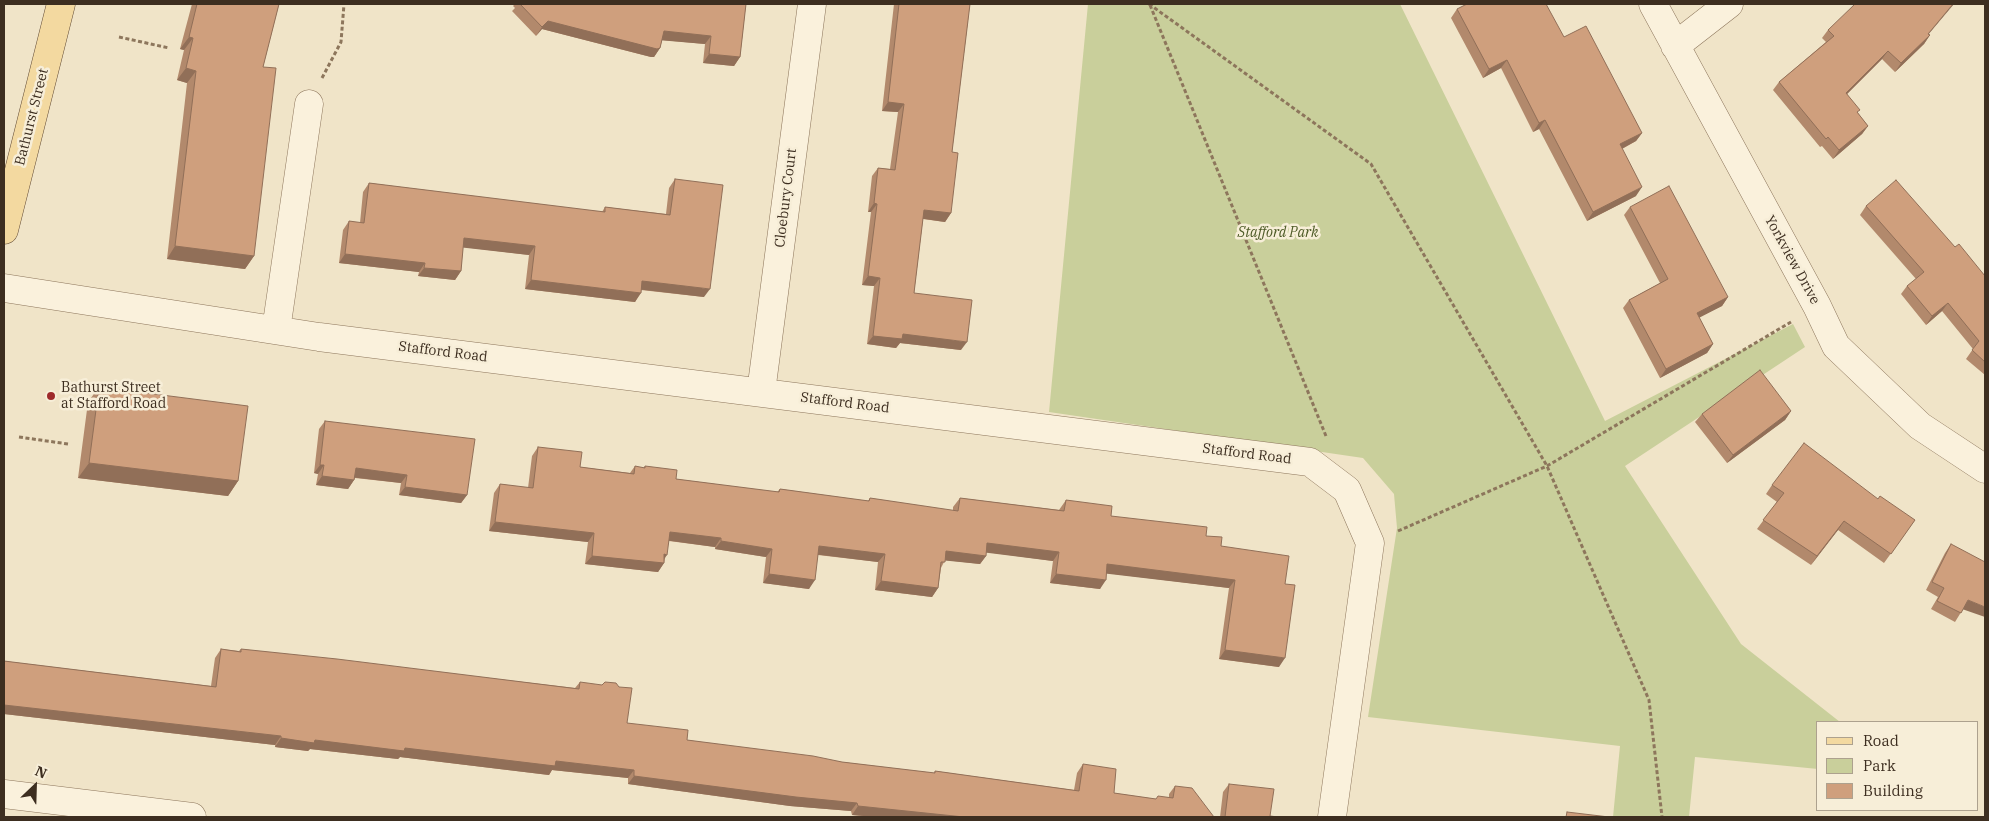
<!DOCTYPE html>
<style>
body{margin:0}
#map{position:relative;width:1989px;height:821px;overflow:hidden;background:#f0e4c8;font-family:"IBM Plex Serif",serif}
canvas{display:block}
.frame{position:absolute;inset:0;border:5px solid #3d2e20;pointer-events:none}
.legend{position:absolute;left:1816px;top:721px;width:162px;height:90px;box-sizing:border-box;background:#f7eed8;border:1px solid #ada18e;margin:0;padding:6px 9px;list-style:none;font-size:15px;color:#3d2e20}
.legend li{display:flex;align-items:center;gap:10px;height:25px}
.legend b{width:25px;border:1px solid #ada18e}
.north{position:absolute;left:10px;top:761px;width:50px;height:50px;-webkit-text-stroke:4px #f7eed8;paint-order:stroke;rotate:24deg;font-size:14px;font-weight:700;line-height:20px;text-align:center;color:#3d2e20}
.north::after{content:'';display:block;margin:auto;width:18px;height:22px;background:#3d2e20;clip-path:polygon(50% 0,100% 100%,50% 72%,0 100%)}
</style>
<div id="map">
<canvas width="1989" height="821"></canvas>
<div class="frame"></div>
<ul class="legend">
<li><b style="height:6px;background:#f3d9a0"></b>Road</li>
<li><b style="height:14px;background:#c9cf9b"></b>Park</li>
<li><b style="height:14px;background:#cf9f7d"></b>Building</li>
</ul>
<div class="north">N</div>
</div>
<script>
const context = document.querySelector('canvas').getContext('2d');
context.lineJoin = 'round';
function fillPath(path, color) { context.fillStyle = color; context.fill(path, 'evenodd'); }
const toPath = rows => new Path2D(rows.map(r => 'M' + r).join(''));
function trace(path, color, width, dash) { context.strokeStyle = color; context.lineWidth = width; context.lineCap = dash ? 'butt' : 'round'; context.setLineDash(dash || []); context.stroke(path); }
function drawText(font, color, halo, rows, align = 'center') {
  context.font = font + ' "IBM Plex Serif",serif'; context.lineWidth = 5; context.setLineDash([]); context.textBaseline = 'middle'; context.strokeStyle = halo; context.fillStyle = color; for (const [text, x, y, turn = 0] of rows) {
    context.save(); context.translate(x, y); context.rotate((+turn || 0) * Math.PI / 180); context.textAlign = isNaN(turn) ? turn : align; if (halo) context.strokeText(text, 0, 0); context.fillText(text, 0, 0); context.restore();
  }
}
const green = toPath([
 [1088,4,1400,4,1605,421,1793,324,1805,347,1625,466,1741,644,1840,722,1818,722,1818,769,1695,757,1689,817,1613,817,1620,746,1368,717,1397,528,1394,494,1363,458,1049,412]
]);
const path = toPath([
 [1149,4,1371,164,1547,466,1649,700,1662,817],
 [1150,5,1326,436],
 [119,37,169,48],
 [322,78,341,42,344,4],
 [19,437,68,444],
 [1398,531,1547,466,1791,322]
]);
const minor = toPath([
 [1653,4,1817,306,1836,346,1920,426,1985,469],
 [1675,46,1729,4],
 [4,288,319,337,1310,462,1347,490,1370,543,1332,817],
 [276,330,309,104],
 [761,392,812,4],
 [4,794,192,817]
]);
const major = toPath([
 [4,230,61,4]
]);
const wall = toPath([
 [192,4,279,4,263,67,254,256,245,269,167,259,187,83,177,80,184,50,180,49],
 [515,4,746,4,740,57,734,66,703,63,705,44,662,40,660,48,654,57,651,57,542,29,536,36,512,11,515,8,513,6],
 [894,4,970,4,952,152,951,213,945,222,923,219,914,293,961,350,900,343,896,348,867,344,874,286,862,285,871,212,868,212,872,176,878,168,890,169,898,112,882,111],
 [1457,9,1564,37,1642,133,1636,141,1622,149,1636,196,1587,221,1539,129,1533,132,1501,68,1483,78,1451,18],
 [1828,30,1929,34,1930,35,1924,44,1895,72,1882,59,1847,94,1858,113,1868,126,1862,134,1833,159,1822,146,1820,147,1773,90,1779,82,1826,42,1822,38],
 [675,179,704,297,641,290,635,302,525,289,529,255,463,247,461,271,455,280,418,276,419,272,339,263,343,230,349,221,360,223,363,192,369,183,602,212,605,207,666,214,669,188],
 [1866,206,1955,247,1985,276,1985,375,1966,359,1973,349,1942,311,1926,325,1901,294,1907,286,1916,279,1860,215],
 [1630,207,1728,297,1722,306,1699,317,1713,344,1707,353,1660,378,1623,308,1629,300,1660,283,1624,215],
 [99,387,238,481,228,496,78,478,88,402],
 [1791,411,1785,420,1727,463,1695,422,1702,414],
 [325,421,467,495,461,503,399,495,401,483,355,478,354,480,348,489,316,485,318,474,314,473,319,429],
 [538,447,580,467,630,473,635,466,643,468,645,466,676,479,777,492,780,489,868,501,870,498,953,511,953,507,960,498,1059,510,1066,500,1111,516,1206,536,1221,546,1285,584,1279,667,1219,659,1229,588,1106,573,1100,589,1050,583,1053,561,986,552,986,556,980,564,945,560,941,568,938,588,932,597,875,590,878,562,818,555,809,589,763,583,766,557,715,549,715,547,669,541,664,563,658,572,585,564,588,542,489,531,494,493,500,484,528,488,532,456],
 [1772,485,1878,499,1915,520,1884,563,1838,530,1811,565,1757,529,1777,502,1766,494],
 [1951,544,1963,609,1955,622,1931,609,1938,597,1926,590,1945,553],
 [221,649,239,651,241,649,575,688,580,682,627,723,687,740,842,762,934,773,935,771,1074,790,1077,773,1083,764,1114,793,1156,799,1169,797,1169,794,1175,786,1214,817,875,817,852,815,851,811,790,806,628,784,628,778,552,770,549,775,400,757,398,759,310,749,308,751,275,747,275,745,4,714,4,661,211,686,215,658],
 [1229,784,1270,816,1278,817,1220,817,1223,792]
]);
const shadedWall = toPath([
 [1953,4,1954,4,1922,42,1928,34],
 [548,21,660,48,654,57,651,57,542,29,536,36,542,27],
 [664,31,711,36,705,44,658,40],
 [1930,35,1924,44,1895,72,1901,63],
 [189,37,193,38,184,50,180,49],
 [1888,51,1882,59,1840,101,1846,93],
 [709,54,740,57,734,66,703,63],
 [1507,60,1501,68,1483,78,1489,69],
 [186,68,196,71,187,83,177,80],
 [888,102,904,104,898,112,882,111],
 [1545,120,1539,129,1533,132,1539,123],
 [1868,126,1862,134,1833,159,1839,150],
 [1642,133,1636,141,1614,153,1620,144],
 [1642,187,1636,196,1587,221,1593,212],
 [874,203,877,204,871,212,868,212],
 [924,210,951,213,945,222,918,218],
 [464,238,535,246,529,255,458,247],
 [175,246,254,256,245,269,167,259],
 [345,254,425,263,419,272,339,263],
 [424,268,461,271,455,280,418,276],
 [868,276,880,278,874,286,862,285],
 [531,280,641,293,635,302,525,289],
 [642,281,710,289,704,297,636,289],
 [1728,297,1722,306,1691,322,1697,313],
 [1948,303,1942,311,1926,325,1932,316],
 [903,334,967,342,961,350,900,343,896,348,867,344,873,336],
 [1713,344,1707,353,1660,378,1666,369],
 [1791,411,1785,420,1727,463,1733,455],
 [89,463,238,481,228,496,78,478],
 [320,465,324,465,318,474,314,473],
 [356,468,407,475,401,483,350,477],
 [322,476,354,480,348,489,316,485],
 [405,487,467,495,461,503,399,495],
 [1844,521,1838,530,1811,565,1817,556],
 [495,522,594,533,588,542,489,531],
 [670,532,721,538,715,547,664,540],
 [721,541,772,549,766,557,715,549],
 [987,543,1059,552,1053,561,981,552],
 [819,546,885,554,878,562,813,554],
 [946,551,986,556,980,564,940,560],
 [664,554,667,555,661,563,664,563,658,572,585,564,592,556],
 [1107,564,1235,580,1229,588,1101,573],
 [769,574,815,580,809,589,763,583],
 [1056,574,1106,580,1100,589,1050,583],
 [881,581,938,588,932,597,875,590],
 [1968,600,1985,607,1985,617,1962,609],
 [1225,650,1285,658,1279,667,1219,659],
 [4,705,281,736,275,745,4,714],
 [281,738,315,740,556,761,634,770,628,778,552,770,549,775,400,757,398,759,310,749,308,751,275,747],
 [634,776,857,803,851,811,790,806,628,784],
 [858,806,948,815,964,817,875,817,852,815]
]);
const building = toPath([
 [197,4,279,4,263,67,276,68,254,256,175,246,196,71,186,68,193,38,189,37,197,4],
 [520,4,746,4,740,57,709,54,711,36,664,31,660,48,657,49,548,21,542,27,520,4],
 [899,4,970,4,952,152,958,153,951,213,924,210,914,293,972,300,967,342,903,334,902,339,873,336,880,278,868,276,877,204,874,203,878,168,895,170,904,104,888,102,899,4],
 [1467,4,1546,4,1564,37,1586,26,1642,133,1620,144,1642,187,1593,212,1545,120,1539,123,1507,60,1489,69,1457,9,1467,4],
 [1855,4,1953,4,1928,34,1930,35,1901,63,1888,51,1846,93,1860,110,1857,112,1868,126,1839,150,1828,137,1826,139,1779,82,1834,36,1828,30,1855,4],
 [675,179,723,185,710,289,642,281,641,293,531,280,535,246,464,238,461,271,424,268,425,263,345,254,349,221,364,223,369,183,605,212,605,207,670,215,675,179],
 [1896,180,1955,247,1959,244,1985,276,1985,362,1972,350,1979,341,1948,303,1932,316,1907,286,1924,272,1866,206,1896,180],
 [1669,186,1728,297,1697,313,1713,344,1666,369,1629,300,1668,279,1630,207,1669,186],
 [1760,370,1791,411,1733,455,1702,414,1760,370],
 [99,387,248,406,238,481,89,463,99,387],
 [325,421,475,439,467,495,405,487,407,475,356,468,354,480,322,476,324,465,320,465,325,421],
 [1804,443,1878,499,1880,496,1915,520,1891,554,1844,521,1817,556,1763,520,1784,493,1772,485,1804,443],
 [538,447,582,452,580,467,634,474,635,466,645,468,645,466,677,470,676,479,779,492,780,489,869,501,870,498,958,511,960,498,1064,511,1066,500,1112,506,1111,516,1207,527,1206,536,1222,537,1221,546,1289,556,1285,584,1295,585,1285,658,1225,650,1235,580,1107,564,1106,580,1056,574,1059,552,987,543,986,556,946,551,945,562,941,562,938,588,881,581,885,554,819,546,815,580,769,574,772,549,721,541,721,538,670,532,667,555,664,554,664,563,592,556,594,533,495,522,500,484,533,488,538,447],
 [1951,544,1985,562,1985,607,1968,600,1961,613,1937,601,1944,588,1932,582,1951,544],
 [221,649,241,652,241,649,337,659,579,689,580,682,602,685,605,682,616,683,619,687,632,688,627,723,688,730,687,740,813,756,842,762,935,773,935,771,1079,791,1083,764,1116,769,1114,793,1156,799,1158,796,1173,798,1175,786,1192,788,1214,817,964,817,858,806,857,803,796,797,634,776,634,770,556,761,555,766,405,748,404,751,315,740,314,743,281,738,281,736,4,705,4,661,216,687,221,649],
 [1229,784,1274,789,1270,816,1278,817,1225,817,1229,784],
 [1567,812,1609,817,1566,817,1567,812]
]);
const markers = [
 [51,396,5,"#9e2a2b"]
];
const streetNames = [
 ["Bathurst Street",32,117,-76],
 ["Cloebury Court",786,198,-83],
 ["Yorkview Drive",1792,260,61],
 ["Stafford Road",443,352,7],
 ["Stafford Road",845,403,7],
 ["Stafford Road",1247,454,7]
];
const parkNames = [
 ["Stafford Park",1278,233]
];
const poiNames = [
 ["Bathurst Street",61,388],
 ["at Stafford Road",61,404]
];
fillPath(green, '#c9cf9b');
trace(minor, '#8d765c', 29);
trace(major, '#5b4430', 29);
trace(path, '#8d765c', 3, [4, 2.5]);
trace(minor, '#faf1dc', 28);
trace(major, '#f3d9a0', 28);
fillPath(wall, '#b2896c');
fillPath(shadedWall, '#916f58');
fillPath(building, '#cf9f7d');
trace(building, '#916f58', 1);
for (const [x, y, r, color] of markers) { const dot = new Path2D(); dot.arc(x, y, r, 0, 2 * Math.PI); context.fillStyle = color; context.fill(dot); trace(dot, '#f7eed8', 2); }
drawText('14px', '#3d2e20', '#f7eed8', streetNames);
drawText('italic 14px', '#4d5a26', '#f7eed8', parkNames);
drawText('14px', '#3d2e20', '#f7eed8', poiNames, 'left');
</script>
